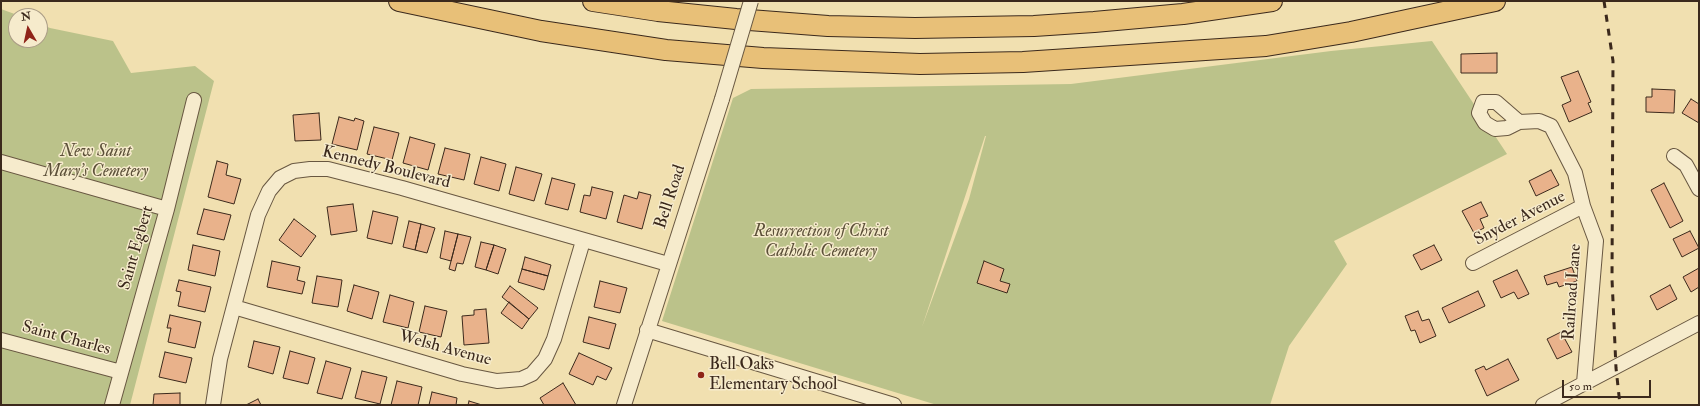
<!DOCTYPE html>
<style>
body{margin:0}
#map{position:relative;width:1700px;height:406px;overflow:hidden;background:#f1e0b0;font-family:"IM FELL Double Pica",serif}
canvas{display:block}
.frame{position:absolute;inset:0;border:2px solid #3b291c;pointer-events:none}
.north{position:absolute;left:8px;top:8px;width:40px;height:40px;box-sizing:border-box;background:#f6ebcc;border:1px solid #ab9d86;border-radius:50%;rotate:351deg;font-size:11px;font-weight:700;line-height:16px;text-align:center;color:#3b291c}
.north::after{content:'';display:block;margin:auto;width:14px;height:18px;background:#8f2418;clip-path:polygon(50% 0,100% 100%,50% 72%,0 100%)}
.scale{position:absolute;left:1562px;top:380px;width:89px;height:18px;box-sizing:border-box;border:2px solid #3b291c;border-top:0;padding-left:5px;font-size:12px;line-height:14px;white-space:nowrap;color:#3b291c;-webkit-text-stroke:3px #f6ebcc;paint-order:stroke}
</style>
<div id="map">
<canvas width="1700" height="406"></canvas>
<div class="frame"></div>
<div class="north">N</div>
<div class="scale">50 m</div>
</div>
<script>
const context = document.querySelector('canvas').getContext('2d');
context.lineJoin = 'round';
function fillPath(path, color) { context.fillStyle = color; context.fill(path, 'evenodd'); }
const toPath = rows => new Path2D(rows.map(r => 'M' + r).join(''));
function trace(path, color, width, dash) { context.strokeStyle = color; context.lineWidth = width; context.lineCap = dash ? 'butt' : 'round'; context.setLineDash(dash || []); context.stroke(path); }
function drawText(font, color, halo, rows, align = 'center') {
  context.font = font + ' "IM FELL Double Pica",serif'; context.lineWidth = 3; context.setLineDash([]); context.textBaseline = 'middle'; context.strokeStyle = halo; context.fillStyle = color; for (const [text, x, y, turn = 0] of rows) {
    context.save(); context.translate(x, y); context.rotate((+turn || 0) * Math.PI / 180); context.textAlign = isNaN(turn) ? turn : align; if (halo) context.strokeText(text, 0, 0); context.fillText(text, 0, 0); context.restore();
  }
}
const green = toPath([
 [1,9,20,16,16,16,16,40,40,40,40,24,50,28,113,41,131,73,195,66,214,81,130,405,1,405],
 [1432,41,1507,154,1334,241,1347,264,1289,346,1270,405,937,405,662,321,733,98,751,89,1071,84,1331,51],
 [986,136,969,199,922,327,985,136]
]);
const building = toPath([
 [1497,53,1497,73,1461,73,1461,54,1497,53],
 [1578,71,1591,102,1588,103,1592,112,1569,122,1562,105,1571,101,1561,77,1578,71],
 [1652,89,1675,90,1674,113,1646,112,1646,97,1652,97,1652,89],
 [1691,99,1699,104,1699,123,1682,113,1691,99],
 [319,113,321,140,295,141,293,115,319,113],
 [339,117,354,121,355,118,364,121,357,150,332,144,339,117],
 [374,127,399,133,392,160,367,154,374,127],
 [410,137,435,144,428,170,403,163,410,137],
 [445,148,470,154,464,180,438,174,445,148],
 [481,157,506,164,499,191,474,184,481,157],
 [217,161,228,164,226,175,241,179,234,204,208,197,217,161],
 [516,167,542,174,534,201,509,194,516,167],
 [1551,170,1559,185,1536,196,1529,181,1551,170],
 [552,178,575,184,568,210,545,204,552,178],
 [1664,183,1683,221,1670,228,1651,190,1664,183],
 [592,187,613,192,606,219,580,212,584,195,590,196,592,187],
 [639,192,651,195,642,229,617,222,624,195,637,199,639,192],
 [1481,202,1488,216,1480,219,1484,228,1474,233,1462,211,1481,202],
 [353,204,357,231,331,235,327,207,353,204],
 [204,209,231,215,224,240,197,234,204,209],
 [373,211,398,217,392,244,367,238,373,211],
 [294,219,316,236,301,257,279,240,294,219],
 [409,221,421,224,415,250,403,247,409,221],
 [421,224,435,228,427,253,415,250,421,224],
 [445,231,458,234,451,261,440,258,445,231],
 [1690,231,1699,248,1682,257,1673,239,1690,231],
 [458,234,471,237,463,264,457,263,455,271,449,269,458,234],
 [481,242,494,245,486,270,475,267,481,242],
 [193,245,220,251,215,276,188,270,193,245],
 [494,245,506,249,498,274,486,270,494,245],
 [1434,245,1442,260,1421,270,1413,255,1434,245],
 [525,257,551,265,548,276,522,269,525,257],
 [272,261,300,267,297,280,305,282,302,294,267,287,272,261],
 [984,261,1004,269,1000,281,1010,284,1007,293,977,283,984,261],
 [1572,267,1577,281,1559,287,1557,282,1547,285,1544,276,1572,267],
 [1699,268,1699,287,1691,292,1683,277,1699,268],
 [522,269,548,276,544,290,518,282,522,269],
 [1517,270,1529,294,1518,299,1514,292,1501,298,1493,281,1517,270],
 [317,276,342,280,338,307,312,303,317,276],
 [179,280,211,287,205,312,178,306,181,292,176,291,179,280],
 [600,281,627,288,620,313,594,307,600,281],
 [354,285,379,292,372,319,347,311,354,285],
 [1670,285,1677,299,1657,310,1650,296,1670,285],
 [510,286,538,308,529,319,502,297,510,286],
 [1478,291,1485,306,1449,323,1442,308,1478,291],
 [390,295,414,302,408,328,383,322,390,295],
 [509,302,529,319,522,329,501,313,509,302],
 [425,306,447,311,441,337,419,332,425,306],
 [486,309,489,343,464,345,462,316,474,315,474,310,486,309],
 [1418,311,1422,321,1429,319,1436,336,1420,343,1415,330,1411,331,1405,316,1418,311],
 [170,315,201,322,195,348,168,342,171,328,167,328,170,315],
 [589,317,616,324,609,349,583,342,589,317],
 [1561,332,1572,352,1557,359,1547,339,1561,332],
 [254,341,280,347,273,374,248,367,254,341],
 [290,351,315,358,308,384,283,378,290,351],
 [165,352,192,358,186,383,159,377,165,352],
 [579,353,612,368,606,380,597,376,593,385,569,374,579,353],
 [1508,359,1519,380,1487,396,1475,370,1484,366,1486,370,1508,359],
 [326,361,351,368,342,399,317,393,326,361],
 [362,371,387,377,380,404,355,398,362,371],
 [397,381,422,387,418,405,391,405,397,381],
 [563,383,576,405,544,405,540,398,563,383],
 [432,392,457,398,456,405,429,405,432,392],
 [180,393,180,405,153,405,154,394,180,393],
 [258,399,261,405,246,405,258,399],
 [469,401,482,405,468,405,469,401]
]);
const minor = toPath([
 [1519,122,1507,128,1495,129,1485,123,1479,113,1483,102,1496,102,1519,122,1539,121,1551,126,1575,173,1583,206,1596,241,1584,383],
 [1674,156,1686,165,1699,189],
 [1,162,167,209],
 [1473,263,1583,206],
 [234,307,462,374,497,381,521,379,532,374,545,359,554,339,583,241],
 [647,330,894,405],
 [1,340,121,372],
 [112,405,167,209,194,100],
 [213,405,220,359,258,215,269,191,280,178,294,171,310,169,328,169,402,188,668,264],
 [624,405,722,99],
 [1543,405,1699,323]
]);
const highway = toPath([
 [399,1,541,31,666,50,763,58,920,64,1023,62,1266,46,1351,32,1495,1],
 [593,1,658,11,736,19,828,26,915,28,1034,26,1094,22,1183,14,1272,1]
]);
const rail = toPath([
 [1604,1,1613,61,1612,279,1616,368,1620,405]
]);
const minorBridge = toPath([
 [722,99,751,1]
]);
const markers = [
 [701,375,4,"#8f2418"]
];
const parkNames = [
 ["New Saint",96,152],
 ["Mary's Cemetery",96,172],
 ["Resurrection of Christ",821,232],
 ["Catholic Cemetery",821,252]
];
const streetNames = [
 ["Kennedy Boulevard",386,168,14],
 ["Bell Road",671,197,-72],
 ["Snyder Avenue",1520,219,-27],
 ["Saint Egbert",137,248,-74],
 ["Railroad Lane",1573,292,-86],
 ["Saint Charles",66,339,15],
 ["Welsh Avenue",445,349,15]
];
const poiNames = [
 ["Bell Oaks",709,365],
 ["Elementary School",709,385]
];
fillPath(green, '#bbc28a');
fillPath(building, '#e9b28b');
trace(building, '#3b291c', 1);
trace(minor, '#685741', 16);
trace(highway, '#3b291c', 22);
trace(minor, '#f6ebcc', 14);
trace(highway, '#e8c078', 20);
trace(rail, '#3b291c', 3, [7, 7]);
trace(minorBridge, '#685741', 16, []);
trace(minorBridge, '#f6ebcc', 14);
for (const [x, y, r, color] of markers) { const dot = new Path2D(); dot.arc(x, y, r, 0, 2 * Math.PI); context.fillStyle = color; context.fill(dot); trace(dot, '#f6ebcc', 1.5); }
drawText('italic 17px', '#5b4f38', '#f6ebcc', parkNames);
drawText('17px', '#3b291c', '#f6ebcc', streetNames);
drawText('17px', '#3b291c', '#f6ebcc', poiNames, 'left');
</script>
